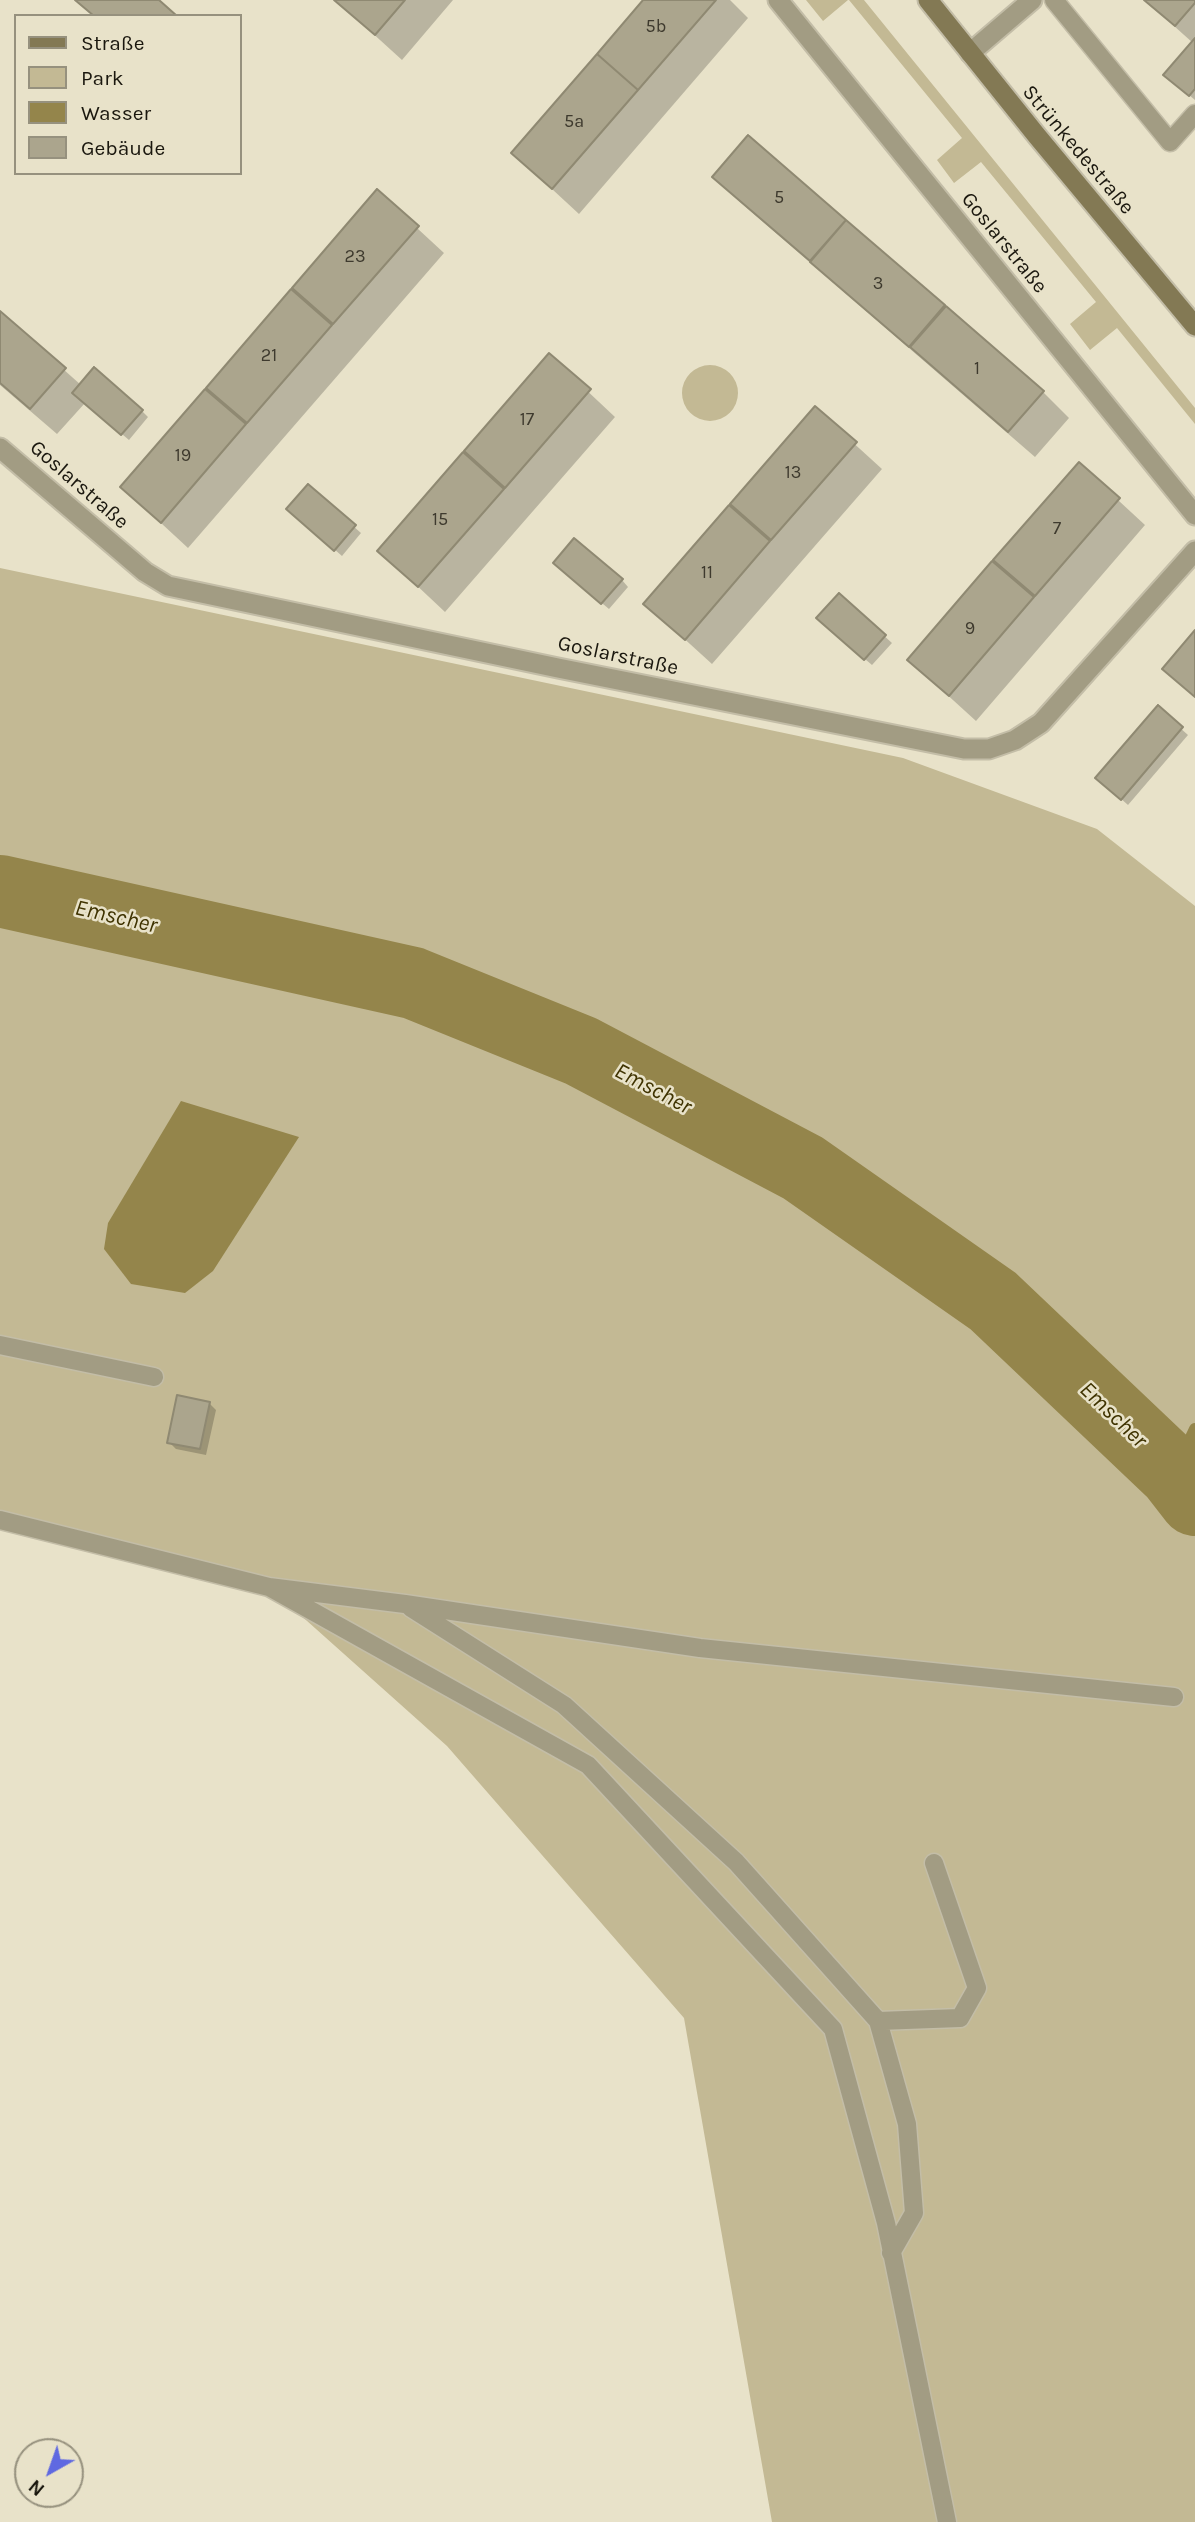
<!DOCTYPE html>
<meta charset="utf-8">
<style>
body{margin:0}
#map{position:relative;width:1195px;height:2522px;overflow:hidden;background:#e8e2c9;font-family:Karla,sans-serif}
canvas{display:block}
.legend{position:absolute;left:14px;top:14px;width:228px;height:161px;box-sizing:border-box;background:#e8e2c9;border:2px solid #96917e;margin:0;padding:9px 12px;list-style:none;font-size:21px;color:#1a170e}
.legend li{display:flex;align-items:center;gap:14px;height:35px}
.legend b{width:35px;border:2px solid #96917e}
.north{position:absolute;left:14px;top:2438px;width:70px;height:70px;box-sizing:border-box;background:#e8e2c9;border:2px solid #96917e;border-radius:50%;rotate:220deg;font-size:19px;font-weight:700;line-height:28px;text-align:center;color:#1a170e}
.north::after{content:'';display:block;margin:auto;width:24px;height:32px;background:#5f69e1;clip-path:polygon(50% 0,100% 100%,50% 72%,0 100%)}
</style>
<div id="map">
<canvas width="1195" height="2522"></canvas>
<ul class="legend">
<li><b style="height:9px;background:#837954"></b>Straße</li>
<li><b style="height:19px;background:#c3b994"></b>Park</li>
<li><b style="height:19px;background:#94854b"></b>Wasser</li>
<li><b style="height:19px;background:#aba58d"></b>Gebäude</li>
</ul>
<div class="north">N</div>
</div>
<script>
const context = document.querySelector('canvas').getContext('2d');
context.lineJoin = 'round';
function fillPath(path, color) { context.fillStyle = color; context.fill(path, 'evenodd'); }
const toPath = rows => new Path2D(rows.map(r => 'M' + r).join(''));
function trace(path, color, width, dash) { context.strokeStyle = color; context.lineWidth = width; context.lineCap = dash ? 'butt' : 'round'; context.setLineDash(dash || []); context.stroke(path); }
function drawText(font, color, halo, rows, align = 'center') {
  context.font = font + ' Karla,sans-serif'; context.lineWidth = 5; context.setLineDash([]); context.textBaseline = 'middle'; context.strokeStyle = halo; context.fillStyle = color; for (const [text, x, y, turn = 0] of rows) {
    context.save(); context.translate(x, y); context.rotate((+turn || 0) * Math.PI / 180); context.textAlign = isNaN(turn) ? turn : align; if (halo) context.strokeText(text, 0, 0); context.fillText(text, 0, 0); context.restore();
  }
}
const green = toPath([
 [806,0,848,0,823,21],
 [849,0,864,0,1195,408,1195,424,1117,328,1090,350,1070,324,1096,302,981,162,954,183,937,160,962,138],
 '682 393a28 28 0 1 1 56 0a28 28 0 1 1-56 0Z',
 [0,568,903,758,1097,829,1195,906,1195,2522,772,2522,684,2018,447,1746,269,1587,0,1526]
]);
const water = toPath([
 [181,1101,299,1137,213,1271,185,1293,131,1284,104,1249,108,1223]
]);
const shadow = toPath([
 [336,0,453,0,402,60],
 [645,0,730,0,748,18,579,214,513,153],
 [1145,0,1195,0,1195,100,1172,81,1193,43],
 [748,137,1043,392,1069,418,1035,457,740,202,714,176],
 [378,192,444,253,188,548,122,487],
 [0,313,81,385,142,411,148,417,129,440,85,403,57,434,0,385],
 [549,355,615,417,445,612,379,550],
 [815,408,882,469,712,664,646,604],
 [1079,464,1145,525,976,721,909,660],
 [308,486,361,533,342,556,295,515],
 [561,569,622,580,628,587,609,609],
 [839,595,892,643,872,665,825,625],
 [1158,708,1188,735,1128,805,1101,781],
 [209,1403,216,1410,206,1455,176,1449,169,1442]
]);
const stream = toPath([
 [1174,1473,1195,1429]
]);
const river = toPath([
 [0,891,413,983,581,1051,803,1168,993,1301,1174,1473,1195,1500]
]);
const building = toPath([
 [75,0,159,0,177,16,94,16,75,0],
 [334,0,405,0,375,35,334,0],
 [643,0,716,0,638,90,597,54,643,0],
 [1144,0,1195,0,1195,3,1175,26,1144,0],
 [1195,38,1195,89,1189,96,1163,75,1195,38],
 [597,54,638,90,552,189,511,153,597,54],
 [748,135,846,220,810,261,712,177,748,135],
 [377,189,419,226,333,324,292,288,377,189],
 [846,220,945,305,909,347,810,262,846,220],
 [291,289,332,325,247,423,206,388,291,289],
 [946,306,1044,391,1008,432,910,347,946,306],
 [0,311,66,368,30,409,0,383,0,311],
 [549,353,591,389,505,488,464,451,549,353],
 [94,367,143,410,121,435,72,393,94,367],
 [205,389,246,424,161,523,120,487,205,389],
 [815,406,857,442,771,540,730,504,815,406],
 [463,452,504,489,418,587,377,551,463,452],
 [1079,462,1120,498,1035,596,993,560,1079,462],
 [308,484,356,525,334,551,286,509,308,484],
 [729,505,770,541,685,640,643,604,729,505],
 [574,538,623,579,601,604,553,563,574,538],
 [992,561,1034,597,949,696,907,660,992,561],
 [839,593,886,635,864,660,816,618,839,593],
 [1195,630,1195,697,1162,669,1195,630],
 [1158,705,1183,727,1121,800,1095,778,1158,705],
 [177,1395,210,1402,200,1449,167,1443,177,1395]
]);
const service = toPath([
 [1054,0,1170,142,1195,114],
 [0,1345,154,1377],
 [0,1520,269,1587,405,1604,700,1648,1174,1697],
 [269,1587,588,1765,833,2029,886,2223,947,2522],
 [411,1608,564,1705,736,1862,878,2021,907,2124,914,2213,891,2253],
 [878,2021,960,2018,977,1988,934,1863]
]);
const minor = toPath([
 [778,0,1195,515],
 [970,53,1032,0],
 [0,448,145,572,168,586,558,668,964,749,989,749,1015,740,1041,723,1195,551]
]);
const secondary = toPath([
 [928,0,1037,136,1195,326]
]);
const numberNames = [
 ["5b",656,27],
 ["5a",574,122],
 ["5",779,198],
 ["23",355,257],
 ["3",878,284],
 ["21",269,356],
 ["1",977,369],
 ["17",527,420],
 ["19",183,456],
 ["13",793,473],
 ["15",440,520],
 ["7",1057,529],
 ["11",707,573],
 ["9",970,629]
];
const streetNames = [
 ["Strünkedestraße",1078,150,50],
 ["Goslarstraße",1004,243,51],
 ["Goslarstraße",79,485,41],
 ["Goslarstraße",618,656,12]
];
const waterNames = [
 ["Emscher",116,917,13],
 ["Emscher",653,1089,28],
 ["Emscher",1113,1415,44]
];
fillPath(green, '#c3b994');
fillPath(water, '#94854b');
fillPath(shadow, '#0003');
trace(stream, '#94854b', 12);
trace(river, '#94854b', 72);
fillPath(building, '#aba58d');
trace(building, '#8f8972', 2);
trace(service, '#c3bda7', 21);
trace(minor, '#c3bda7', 23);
trace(secondary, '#c3bda7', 23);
trace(service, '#a29c83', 18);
trace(minor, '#a29c83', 19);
trace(secondary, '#837954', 19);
drawText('18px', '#3e3a2e', null, numberNames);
drawText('21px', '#1a170e', '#e8e2c9', streetNames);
drawText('italic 23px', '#3f3301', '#e8e2c9', waterNames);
</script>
